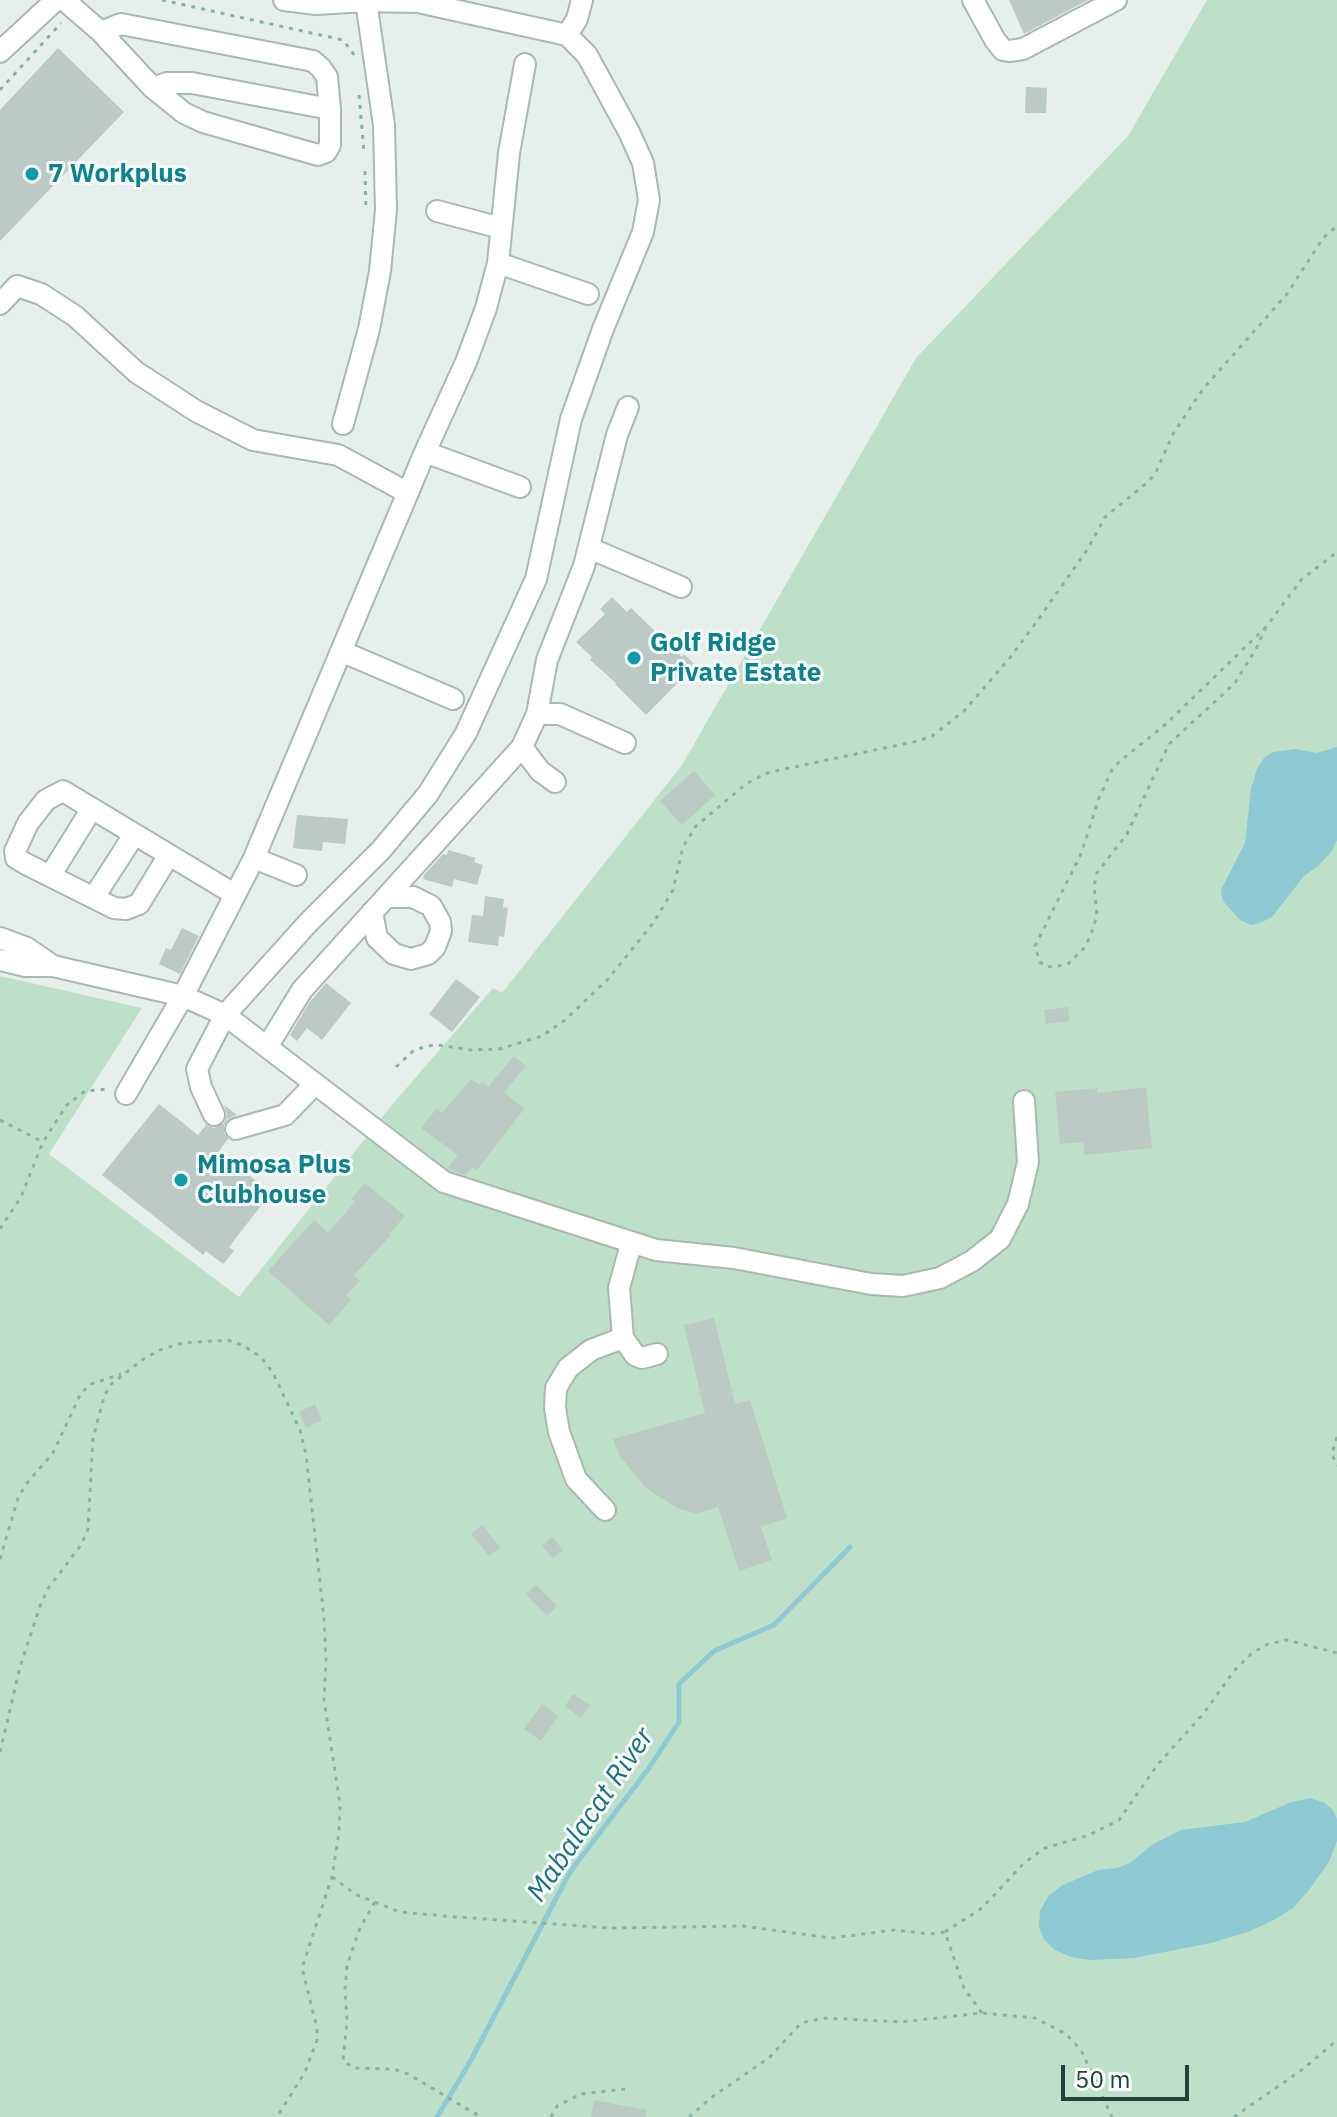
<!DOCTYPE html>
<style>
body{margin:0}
#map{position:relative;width:1337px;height:2117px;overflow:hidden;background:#e6efeb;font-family:"IBM Plex Sans",sans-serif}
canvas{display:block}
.scale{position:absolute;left:1061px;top:2065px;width:128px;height:36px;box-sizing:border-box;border:4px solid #24423a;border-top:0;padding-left:10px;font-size:24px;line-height:28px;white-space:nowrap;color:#24423a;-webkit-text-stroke:6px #f7fbf9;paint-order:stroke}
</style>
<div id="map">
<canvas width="1337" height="2117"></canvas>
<div class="scale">50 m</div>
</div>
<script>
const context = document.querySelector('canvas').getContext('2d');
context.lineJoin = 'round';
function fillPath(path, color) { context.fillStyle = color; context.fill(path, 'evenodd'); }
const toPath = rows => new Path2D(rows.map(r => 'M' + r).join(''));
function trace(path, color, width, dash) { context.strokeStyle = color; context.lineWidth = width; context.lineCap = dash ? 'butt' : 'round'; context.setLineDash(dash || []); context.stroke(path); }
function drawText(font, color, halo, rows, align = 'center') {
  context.font = font + ' "IBM Plex Sans",sans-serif'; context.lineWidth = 6; context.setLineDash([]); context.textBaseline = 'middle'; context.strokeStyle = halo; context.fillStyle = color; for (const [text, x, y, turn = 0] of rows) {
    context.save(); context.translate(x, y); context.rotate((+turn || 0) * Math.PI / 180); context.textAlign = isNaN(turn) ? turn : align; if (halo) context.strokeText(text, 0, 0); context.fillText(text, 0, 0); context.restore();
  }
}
const green = toPath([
 [1207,0,1337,0,1337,2117,0,2117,0,976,142,1008,49,1154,239,1297,391,1106,493,988,502,993,682,765,916,358,1128,136]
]);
const water = toPath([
 [1337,747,1337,840,1332,851,1318,866,1304,876,1272,917,1260,923,1251,925,1240,920,1223,901,1221,890,1245,843,1251,789,1257,769,1264,758,1273,752,1295,749,1317,753],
 [1310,1798,1325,1803,1333,1810,1337,1819,1337,1841,1329,1862,1309,1890,1293,1908,1274,1920,1248,1932,1211,1943,1134,1958,1089,1960,1071,1957,1055,1950,1044,1940,1039,1927,1040,1911,1049,1895,1063,1885,1098,1870,1117,1868,1130,1863,1153,1844,1181,1830,1245,1822,1289,1803]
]);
const stream = toPath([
 [437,2117,470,2062,570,1872,649,1768,679,1722,679,1684,714,1651,774,1625,850,1547]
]);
const building = toPath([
 [1009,0,1088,0,1024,34],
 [58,48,124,112,0,241,0,110],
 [1026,87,1047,88,1046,113,1025,113],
 [612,597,627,612,631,608,682,657,684,654,695,665,646,715,615,684,616,683,590,660,592,657,576,642,605,614,600,609],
 [694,771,715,795,682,825,660,801],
 [297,815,348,819,345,844,323,842,322,851,293,848],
 [448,850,476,858,474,862,483,865,477,885,454,879,452,887,423,879,424,875,443,854,447,855],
 [485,896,504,899,503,907,508,908,504,937,499,936,498,946,468,942,472,915,483,916],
 [182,928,199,936,180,974,159,964,166,948,171,950],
 [456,979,480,997,452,1032,429,1014],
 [326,983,351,1003,322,1040,307,1028,297,1041,290,1035,309,1003],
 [1068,1007,1070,1021,1046,1024,1044,1010],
 [514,1056,526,1066,504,1092,524,1109,477,1170,473,1167,465,1175,450,1170,447,1168,458,1155,421,1128,437,1108,442,1113,471,1079,480,1085,482,1082,488,1087],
 [1146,1087,1152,1148,1085,1155,1083,1142,1060,1144,1055,1092,1097,1088,1097,1093],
 [159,1104,198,1135,206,1125,214,1128,224,1123,227,1115,224,1105,237,1115,227,1119,224,1125,224,1133,228,1139,219,1151,260,1184,256,1189,267,1198,229,1247,234,1251,223,1264,206,1251,203,1255,102,1175],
 [365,1183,405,1216,389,1234,391,1235,354,1275,360,1281,346,1295,351,1300,329,1325,268,1271,314,1220,328,1233,355,1202,351,1199],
 [714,1318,735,1404,750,1400,787,1518,761,1527,772,1560,739,1571,718,1507,696,1514,677,1508,646,1488,619,1455,613,1439,705,1413,684,1325],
 [315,1404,322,1420,306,1428,299,1412],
 [482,1525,500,1547,489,1556,471,1534],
 [552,1537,563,1550,553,1558,542,1546],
 [536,1585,557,1606,547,1616,526,1594],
 [573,1694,590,1705,581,1718,565,1706],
 [542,1704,558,1716,541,1741,524,1729],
 [594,2100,646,2110,646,2117,591,2117]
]);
const path = toPath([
 [162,0,343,40,355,56],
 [0,90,61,23],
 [359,95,364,151],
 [365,171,366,211],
 [1266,627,1257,647,1235,683,1169,744,1127,834,1097,873,1094,886,1097,915,1091,935,1084,948,1067,965,1046,967,1040,962,1035,946,1081,854,1099,798,1112,770,1119,762,1166,724,1266,627,1301,580,1337,552],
 [396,1067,413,1051,427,1046,438,1045,471,1050,500,1049,542,1036,565,1020,608,979,654,922,673,890,683,847,696,826,746,784,767,773,789,768,918,741,932,736,964,711,1009,659,1038,620,1087,550,1105,517,1148,482,1156,472,1173,434,1203,389,1287,294,1323,238,1337,226],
 [0,1120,43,1142],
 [0,1229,21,1197,43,1142,67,1105,85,1091,108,1089],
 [1337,1437,1332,1454,1337,1466],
 [0,1559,18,1498,27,1483,53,1453,81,1393,91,1384,121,1374],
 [0,1752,20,1667,40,1606,47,1590,81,1545,88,1529,93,1438,104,1397,110,1385,142,1360,160,1350,182,1343,228,1340,244,1346,261,1357,273,1373,300,1430,306,1455,324,1618,326,1661,324,1700,340,1804,339,1832,332,1877,302,1968,317,2028,317,2040,305,2072,277,2117],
 [332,1877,357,1895,400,1912,444,1916,610,1928,743,1926,831,1938,894,1930,930,1934,945,1932,964,1988,982,2013],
 [375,1902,360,1928,347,1966,345,1990,347,2021,343,2061,354,2068,393,2069,408,2074,481,2117],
 [945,1932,982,1908,1024,1863,1045,1848,1089,1835,1119,1820,1158,1764,1204,1713,1234,1671,1252,1653,1268,1644,1287,1640,1337,1653],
 [551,2117,557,2106,581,2094,625,2089],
 [689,2117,712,2097,770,2057,801,2023,825,2018,901,2022,982,2013,1035,2018,1066,2034,1081,2050,1112,2117],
 [1234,2117,1303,2069,1337,2040]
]);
const minor = toPath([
 [64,0,101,32,153,88,184,113,203,122,318,155,326,152,330,145,330,109,327,77,321,68,313,61,121,24,101,32],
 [973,0,995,40,1003,50,1009,51,1023,49,1116,0],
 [567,35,577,19,582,0],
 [0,52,56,0],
 [153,88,167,83,192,83,330,109],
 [437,211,501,228],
 [498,263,588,294],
 [0,304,17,286,41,294,75,316,136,372,196,411,253,440,338,455,408,493],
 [343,424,369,329,380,271,386,210,384,125,366,1],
 [425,452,520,487],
 [589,548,681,587],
 [343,652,453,699],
 [537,714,560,714,625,743],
 [522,747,540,771,555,782],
 [169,855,139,904,126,909,114,908,26,864,16,858,15,851,28,823,46,800,63,791,234,894],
 [254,858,296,875],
 [50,876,91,810],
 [94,897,134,835],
 [372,912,377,938,394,954,411,959,428,954,435,947,441,931,440,922,431,906,413,897,386,897],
 [0,938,27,948,53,966],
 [0,960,25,966,53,966,183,996,225,1015,444,1182,656,1250,734,1258,871,1284,903,1286,940,1278,972,1261,1000,1239,1018,1204,1028,1162,1024,1101],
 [267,1047,302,990,522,747,537,714,547,660,584,566,617,435,628,407],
 [126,1094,183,996,254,858,425,452,466,362,486,308,498,263,509,153,525,64],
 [214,1115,201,1087,197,1069,225,1015,308,923,381,850,428,794,466,733,536,579,571,419,603,329,643,232,649,200,643,163,629,132,587,55,567,35,418,2,366,1,316,4,284,0],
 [236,1129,285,1115,315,1084],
 [631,1244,619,1288,623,1338,635,1355,642,1358,657,1354],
 [605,1510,576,1479,559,1432,555,1408,556,1388,568,1368,591,1350,623,1338]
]);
const markers = [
 [32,174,8,"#0f9aa8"],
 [634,658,8,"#0f9aa8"],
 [181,1180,8,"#0f9aa8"]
];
const cultureNames = [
 ["7 Workplus",48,174],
 ["Golf Ridge",650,643],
 ["Private Estate",650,673],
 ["Mimosa Plus",197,1165],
 ["Clubhouse",197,1195]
];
const waterNames = [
 ["Mabalacat River",591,1815,-56]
];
fillPath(green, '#bfe0c8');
fillPath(water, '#8ec9d4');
trace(stream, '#8ec9d4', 5);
fillPath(building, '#bbcac4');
trace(minor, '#a8b8b2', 24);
trace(path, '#86b3a5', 3, [4, 6]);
trace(minor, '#fff', 20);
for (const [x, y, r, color] of markers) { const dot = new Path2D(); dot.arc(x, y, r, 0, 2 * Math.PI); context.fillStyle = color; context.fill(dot); trace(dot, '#f7fbf9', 3); }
drawText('bold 26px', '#0d838f', '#f7fbf9', cultureNames, 'left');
drawText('italic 28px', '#1c6f80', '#f7fbf9', waterNames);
</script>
